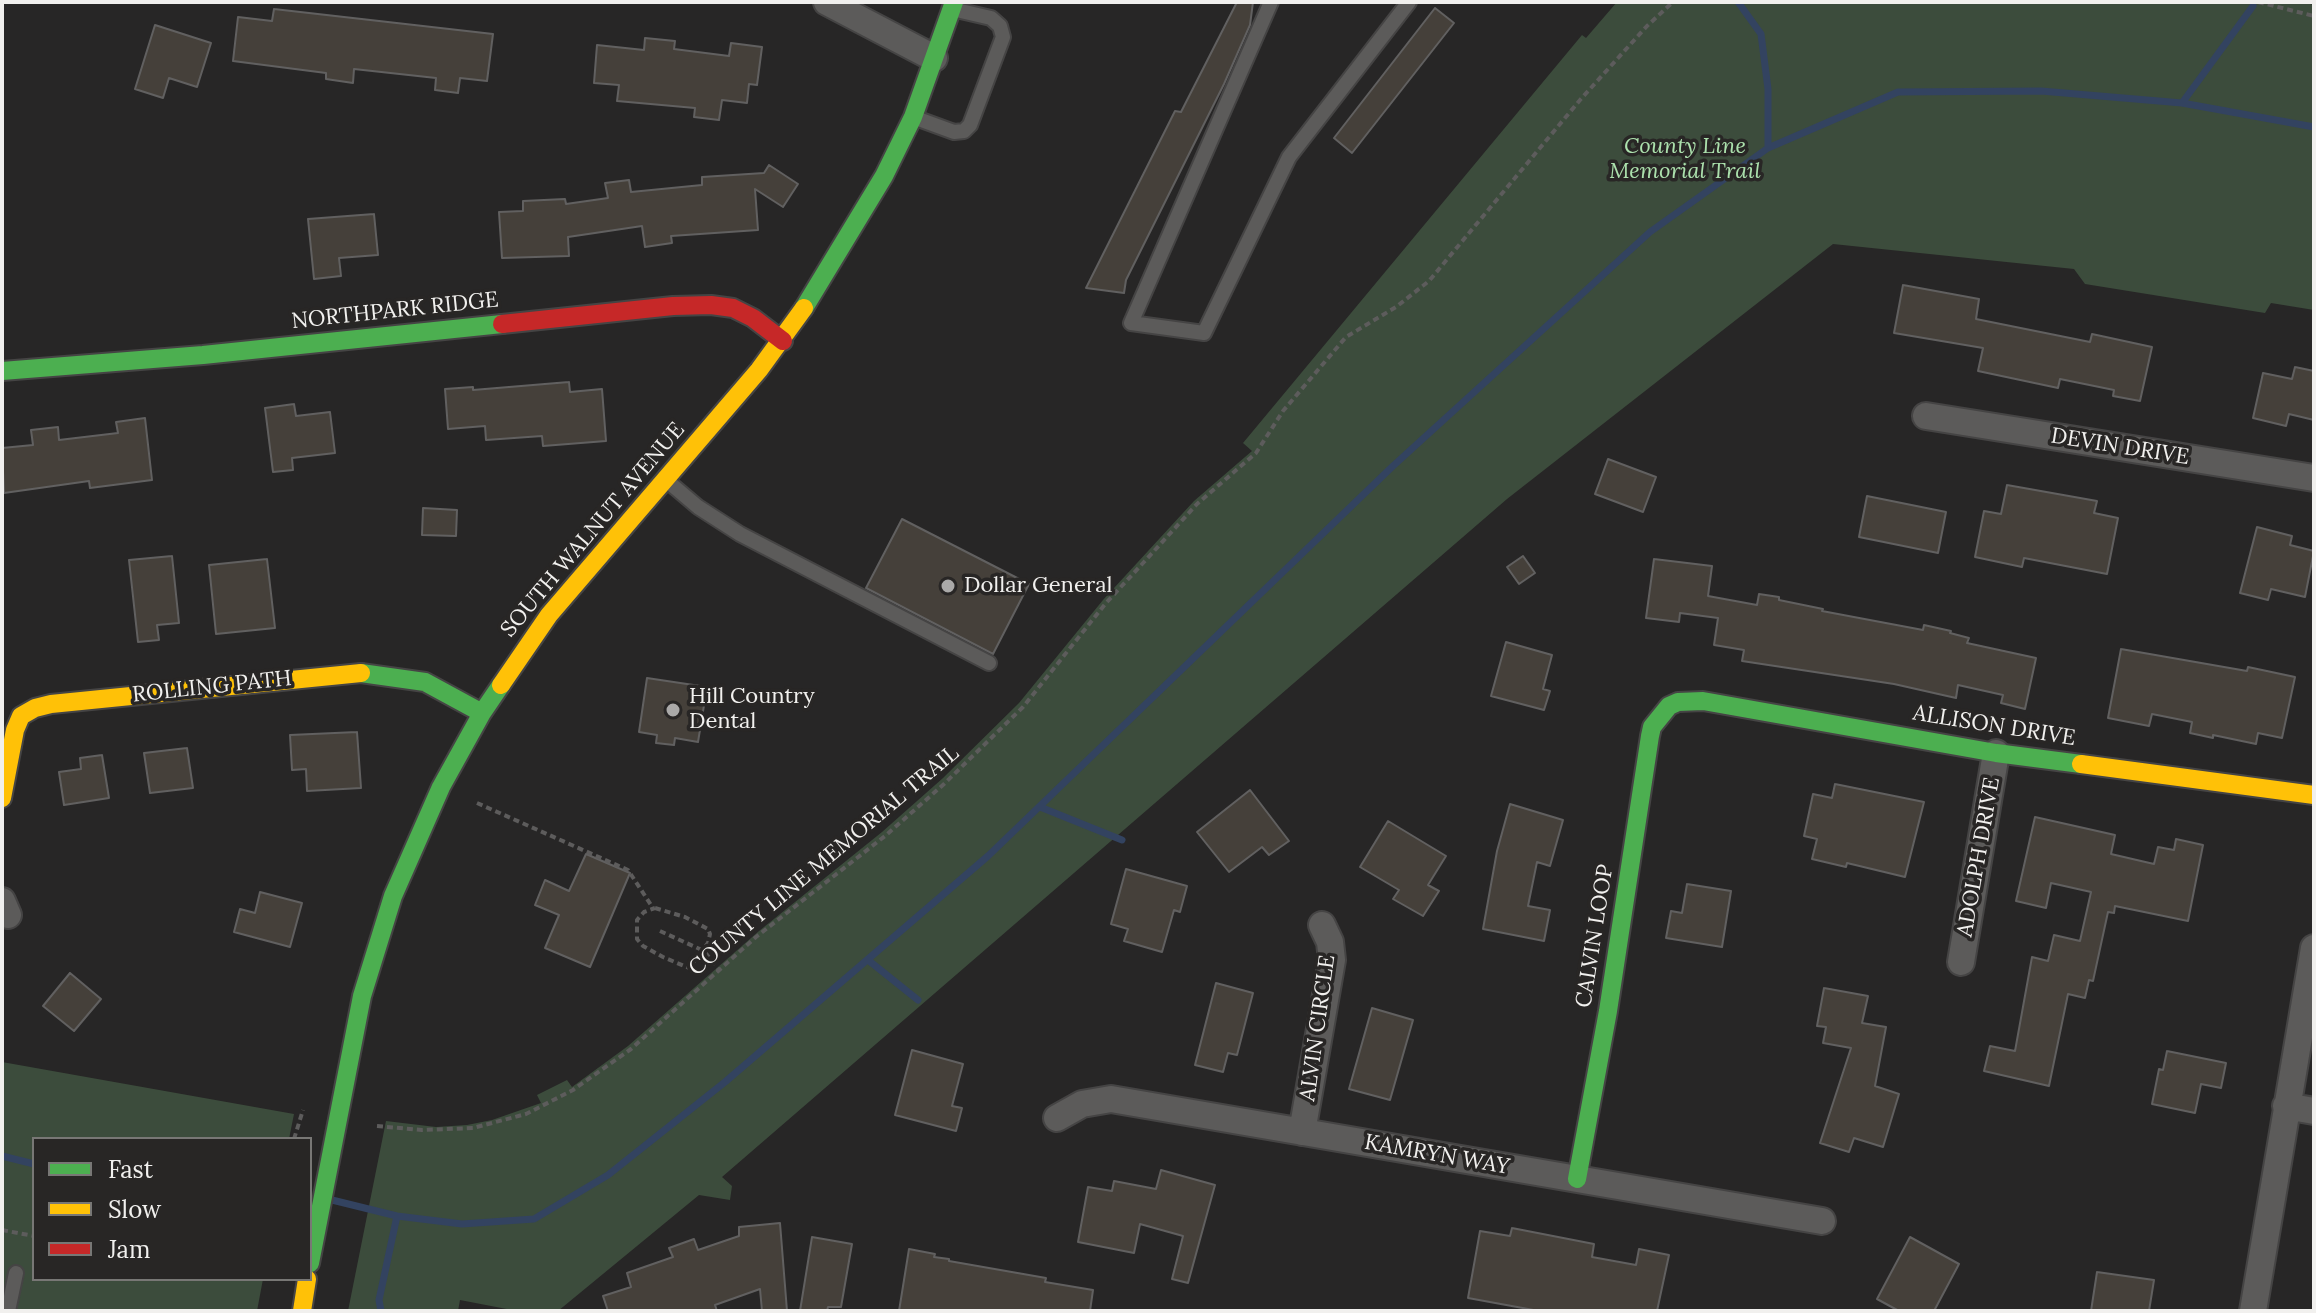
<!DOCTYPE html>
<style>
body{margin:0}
#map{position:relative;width:2316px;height:1313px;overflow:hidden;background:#272626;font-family:Lora,serif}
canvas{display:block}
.frame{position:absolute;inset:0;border:4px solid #f1f0ee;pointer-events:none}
.legend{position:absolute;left:32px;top:1137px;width:280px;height:144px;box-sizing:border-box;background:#282625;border:2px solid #787775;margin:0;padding:10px 14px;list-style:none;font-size:24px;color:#f1f0ee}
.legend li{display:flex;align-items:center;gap:16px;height:40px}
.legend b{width:40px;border:2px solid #787775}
</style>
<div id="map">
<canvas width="2316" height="1313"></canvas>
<div class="frame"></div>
<ul class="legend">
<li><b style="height:10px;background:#4caf50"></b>Fast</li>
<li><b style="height:10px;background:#ffc107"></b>Slow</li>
<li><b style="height:10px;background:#c62828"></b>Jam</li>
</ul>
</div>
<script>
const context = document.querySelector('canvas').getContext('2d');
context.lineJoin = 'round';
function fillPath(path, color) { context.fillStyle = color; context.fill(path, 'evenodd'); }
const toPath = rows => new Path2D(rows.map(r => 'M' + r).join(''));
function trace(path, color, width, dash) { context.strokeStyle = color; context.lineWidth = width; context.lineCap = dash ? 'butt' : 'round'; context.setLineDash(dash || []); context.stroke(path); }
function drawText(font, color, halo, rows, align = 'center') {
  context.font = font + ' Lora,serif'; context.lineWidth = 7; context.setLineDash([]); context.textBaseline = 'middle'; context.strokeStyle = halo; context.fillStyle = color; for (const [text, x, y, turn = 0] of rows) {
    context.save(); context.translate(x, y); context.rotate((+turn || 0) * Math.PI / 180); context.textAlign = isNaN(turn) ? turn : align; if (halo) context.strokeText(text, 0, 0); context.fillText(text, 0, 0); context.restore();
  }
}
const green = toPath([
 [1617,2,2302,2,2314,5,2314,310,2271,303,2265,313,2085,284,2074,269,1833,244,1507,499,722,1177,732,1186,730,1200,699,1195,558,1311,517,1311,460,1300,458,1311,348,1311,386,1121,436,1127,467,1125,492,1120,541,1103,537,1095,567,1080,572,1087,628,1046,759,931,882,832,943,778,1019,703,1103,600,1194,501,1252,451,1243,443,1582,35,1586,38],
 [2,1062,294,1114,289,1139,34,1139,34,1279,263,1279,257,1311,2,1311]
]);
const stream = toPath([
 [1738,2,1761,34,1768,89,1768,148],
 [2182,103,2253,6],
 [1040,807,1122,840],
 [868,960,918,1000],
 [2,1156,34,1164],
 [332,1200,397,1216,462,1224,534,1219,608,1175,725,1082,988,856,1393,466,1650,232,1768,148,1898,92,2041,91,2182,103,2314,127],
 [381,1311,379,1300,397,1216]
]);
const building = toPath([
 [1237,2,1253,2,1250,25,1224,84,1126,280,1124,293,1086,288,1175,111,1181,112,1237,2],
 [1435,8,1454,23,1352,153,1334,138,1435,8],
 [274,9,493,34,487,81,460,78,458,93,435,90,436,78,354,69,353,83,326,79,326,73,233,61,238,17,272,21,274,9],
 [155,25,211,43,197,87,169,78,163,98,135,89,155,25],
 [645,38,675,41,674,49,729,56,731,43,762,47,757,85,749,84,747,103,722,100,719,120,694,117,695,108,617,101,619,85,594,83,597,45,644,50,645,38],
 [769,165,798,184,783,207,755,189,758,230,671,236,672,243,645,247,642,226,568,237,569,256,502,258,499,212,523,211,523,201,565,199,566,204,608,198,605,183,629,180,631,192,702,185,702,177,764,173,769,165],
 [374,214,378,255,339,258,341,276,314,279,308,219,374,214],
 [1903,285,1979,299,1976,319,2090,342,2092,334,2152,347,2140,401,2113,396,2114,390,2060,379,2058,388,1978,371,1983,348,1894,333,1903,285],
 [2295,367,2314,371,2314,420,2289,414,2286,426,2253,418,2263,373,2292,379,2295,367],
 [569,382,570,392,602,389,606,441,543,446,542,436,486,440,485,426,448,429,445,389,473,387,473,390,569,382],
 [294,404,296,416,330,412,335,453,292,458,293,470,273,472,265,408,294,404],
 [145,418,152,480,90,488,89,481,4,493,2,448,33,445,31,430,58,427,59,440,118,433,116,422,145,418],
 [1608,459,1656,477,1643,512,1595,494,1608,459],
 [2007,485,2097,501,2094,513,2118,518,2107,574,2024,558,2022,567,1975,557,1984,511,2001,514,2007,485],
 [1867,496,1946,512,1938,553,1859,537,1867,496],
 [423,508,457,510,456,536,422,535,423,508],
 [902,519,1029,584,993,654,866,588,902,519],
 [2257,527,2292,536,2290,545,2314,551,2305,597,2271,589,2268,600,2240,593,2257,527],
 [172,556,179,623,157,625,159,640,138,642,129,560,172,556],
 [1523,556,1535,573,1519,584,1507,567,1523,556],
 [267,559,275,628,216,634,209,565,267,559],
 [1654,559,1712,566,1708,596,1757,605,1759,594,1779,597,1779,600,1823,609,1822,611,1923,630,1924,625,1951,631,1950,633,1969,638,1967,643,2036,658,2025,709,2001,703,2003,695,1958,685,1956,698,1894,684,1742,661,1744,650,1714,645,1718,618,1680,613,1679,622,1646,618,1654,559],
 [1506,642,1552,655,1543,689,1550,691,1544,710,1491,696,1506,642],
 [2121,649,2247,671,2248,667,2295,677,2282,738,2258,733,2256,744,2213,735,2213,738,2190,733,2192,722,2152,714,2149,726,2108,718,2121,649],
 [647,678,707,687,698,742,675,738,674,745,656,743,657,735,639,732,647,678],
 [357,732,361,788,307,791,306,769,292,770,290,735,357,732],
 [187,748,193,788,150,793,144,753,187,748],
 [102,755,109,798,64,805,59,772,81,769,80,758,102,755],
 [1835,784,1924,802,1905,877,1847,863,1846,867,1812,859,1817,839,1804,836,1813,794,1832,798,1835,784],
 [1250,790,1289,841,1269,855,1262,847,1229,872,1197,832,1250,790],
 [1510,804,1563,820,1550,866,1537,862,1528,906,1550,910,1544,941,1483,929,1497,851,1510,804],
 [2035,817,2115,835,2111,854,2154,864,2158,847,2174,850,2176,839,2203,845,2188,921,2115,906,2114,913,2108,912,2093,981,2089,980,2085,998,2068,994,2049,1086,1984,1071,1990,1046,2015,1051,2032,957,2048,961,2054,935,2080,941,2091,892,2051,883,2046,908,2016,901,2035,817],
 [1388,821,1446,856,1428,885,1439,891,1423,916,1393,899,1399,890,1360,867,1388,821],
 [586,854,630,873,590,967,545,948,559,915,535,905,545,880,569,891,586,854],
 [1126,869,1187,886,1180,912,1174,910,1162,952,1124,941,1128,929,1111,924,1126,869],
 [1687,884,1731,891,1722,947,1666,938,1671,911,1682,913,1687,884],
 [260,892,302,903,290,947,234,932,240,909,255,913,260,892],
 [70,973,101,999,74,1031,43,1006,70,973],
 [1216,983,1253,993,1237,1055,1228,1053,1223,1072,1195,1065,1216,983],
 [1824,988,1868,996,1862,1023,1886,1027,1875,1086,1899,1094,1883,1147,1854,1138,1849,1152,1820,1143,1851,1048,1823,1043,1826,1027,1817,1026,1824,988],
 [1372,1008,1413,1020,1390,1100,1349,1089,1372,1008],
 [912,1050,963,1064,952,1106,962,1108,956,1131,895,1115,912,1050],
 [2167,1051,2226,1063,2221,1088,2201,1084,2195,1113,2152,1104,2159,1069,2163,1070,2167,1051],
 [1161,1170,1215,1185,1188,1283,1172,1279,1183,1236,1140,1224,1134,1253,1078,1242,1088,1187,1112,1191,1114,1181,1156,1189,1161,1170],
 [780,1223,787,1311,762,1311,760,1289,715,1305,717,1311,608,1311,603,1296,631,1287,627,1273,673,1257,669,1248,694,1239,698,1250,739,1236,739,1227,780,1223],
 [1512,1228,1594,1244,1592,1257,1636,1265,1639,1249,1669,1255,1657,1311,1539,1311,1468,1298,1480,1231,1510,1236,1512,1228],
 [812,1237,852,1244,841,1307,828,1307,827,1311,800,1311,812,1237],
 [1910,1237,1959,1264,1934,1311,1899,1311,1877,1299,1910,1237],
 [909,1249,935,1254,934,1257,949,1259,949,1261,1046,1278,1045,1282,1093,1290,1090,1311,899,1311,909,1249],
 [2097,1272,2154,1280,2149,1311,2091,1311,2097,1272]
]);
const path = toPath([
 [2258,2,2314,16],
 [477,803,628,870,653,908],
 [655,908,685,917,708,929,710,934,708,943,689,968,663,957,643,946,637,939,637,920,644,912,655,908],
 [660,931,704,951,719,970],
 [377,1126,422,1130,473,1128,526,1114,573,1090,631,1049,756,937,885,836,944,784,1023,707,1106,603,1144,562,1197,504,1256,453,1283,411,1346,337,1396,307,1429,281,1580,100,1647,26,1673,2],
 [294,1139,303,1110],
 [2,1230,34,1236]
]);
const lane = toPath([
 [1271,2,1131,323,1204,333,1289,157,1409,2],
 [913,117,954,132,964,131,970,125,1003,37,1000,26,991,18,952,9],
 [665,479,698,507,740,534,989,663],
 [8,1311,16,1273]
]);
const street = toPath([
 [827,2,934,58],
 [1926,416,2314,478],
 [2,901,8,915],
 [1961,962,1996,753],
 [2286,1106,2314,1111],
 [1057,1118,1082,1104,1111,1099,1822,1221],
 [1302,1132,1332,960,1330,942,1322,925],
 [2253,1311,2314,948]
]);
const fast = toPath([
 [804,308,884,176,913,117,954,2],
 [2,371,203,355,502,324],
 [361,673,425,682,482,713],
 [1577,1179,1608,1011,1650,736,1652,727,1669,706,1678,702,1703,701,1996,753,2081,764],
 [310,1263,362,996,393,896,441,787,482,713,501,685]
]);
const slow = toPath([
 [501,685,549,615,759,370,804,308],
 [2081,764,2314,795],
 [2,798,15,730,21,716,35,708,51,704,361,673],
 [302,1311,307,1279]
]);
const jam = toPath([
 [502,324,673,306,711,305,733,308,753,318,783,341]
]);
const markers = [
 [948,586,8,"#aaa9a8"],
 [673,710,8,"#aaa9a8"]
];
const parkNames = [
 ["County Line",1685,147],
 ["Memorial Trail",1685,172]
];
const streetNames = [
 ["NORTHPARK RIDGE",395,311,-6],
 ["DEVIN DRIVE",2120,447,9],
 ["SOUTH WALNUT AVENUE",593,530,-50],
 ["ROLLING PATH",212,687,-6],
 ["ALLISON DRIVE",1994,726,9],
 ["ADOLPH DRIVE",1979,857,-80],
 ["COUNTY LINE MEMORIAL TRAIL",824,861,-40],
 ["CALVIN LOOP",1595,936,-81],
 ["ALVIN CIRCLE",1318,1028,-82],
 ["KAMRYN WAY",1437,1155,10]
];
const poiNames = [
 ["Dollar General",964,586],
 ["Hill Country",689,697],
 ["Dental",689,722]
];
fillPath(green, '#3c4c3c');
trace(stream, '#334360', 7);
fillPath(building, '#45403a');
trace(building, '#616060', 2);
trace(lane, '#454444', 18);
trace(street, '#454444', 30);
trace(fast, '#454444', 22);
trace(slow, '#454444', 22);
trace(jam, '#454444', 22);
trace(path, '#5d5c5c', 4, [6, 4]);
trace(lane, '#5c5b5a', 14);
trace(street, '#5c5b5a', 26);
trace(fast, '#4caf50', 18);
trace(slow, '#ffc107', 18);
trace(jam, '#c62828', 18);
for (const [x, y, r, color] of markers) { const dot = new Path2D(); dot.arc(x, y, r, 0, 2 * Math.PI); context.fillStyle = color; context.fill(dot); trace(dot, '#282625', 3); }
drawText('italic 22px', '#ace1ad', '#282625', parkNames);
drawText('22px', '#f1f0ee', '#282625', streetNames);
drawText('22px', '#f1f0ee', '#282625', poiNames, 'left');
</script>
